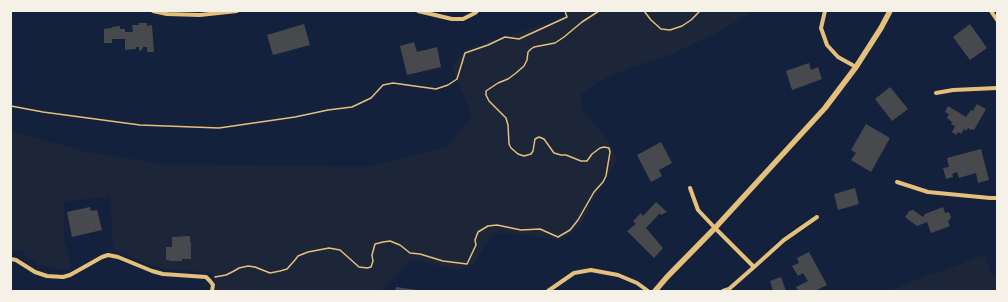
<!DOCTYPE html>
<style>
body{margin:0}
#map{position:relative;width:1008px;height:302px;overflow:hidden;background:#14213d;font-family:Raleway,sans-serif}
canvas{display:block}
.frame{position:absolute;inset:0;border:12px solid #f6f1e7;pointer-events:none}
</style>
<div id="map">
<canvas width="1008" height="302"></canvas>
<div class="frame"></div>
</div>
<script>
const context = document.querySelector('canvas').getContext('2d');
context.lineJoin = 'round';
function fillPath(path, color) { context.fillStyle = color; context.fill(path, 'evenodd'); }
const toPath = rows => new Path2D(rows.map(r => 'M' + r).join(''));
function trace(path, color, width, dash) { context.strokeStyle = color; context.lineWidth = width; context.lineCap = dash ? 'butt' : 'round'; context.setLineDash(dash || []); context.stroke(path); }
const green = toPath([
 [572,11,751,11,749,14,716,33,675,53,630,68,602,80,581,94,582,110,607,139,617,160,596,196,581,226,561,240,516,234,494,233,484,247,474,264,456,270,412,259,381,291,216,291,213,273,194,271,165,269,147,264,128,255,113,250,110,196,64,202,64,242,68,251,71,270,58,269,38,265,20,250,11,251,11,131,87,152,163,164,367,167,447,147,472,116,452,68,465,49,552,22],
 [984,255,991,272,997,277,997,291,886,291,892,290,925,276,940,272]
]);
const building = toPath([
 [139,23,147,23,147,26,152,25,154,52,147,52,147,47,143,47,142,50,139,51,139,47,136,47,136,49,125,50,125,39,112,39,112,43,104,43,104,29,112,28,112,27,120,26,120,29,125,29,125,32,133,32,132,25,139,25],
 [304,24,310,45,273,55,267,35],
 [970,24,987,48,970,60,953,37],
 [414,42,417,52,437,47,441,67,407,75,400,46],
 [809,63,811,70,818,67,822,79,792,90,786,71],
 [890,87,908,109,892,121,875,99],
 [977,104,986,109,974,130,972,129,971,130,968,128,966,131,964,129,961,134,958,132,956,135,952,132,955,126,951,124,952,122,947,118,949,114,945,112,948,106,966,117,971,110,973,111],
 [866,124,890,138,871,172,851,160,856,153,851,150],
 [661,142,672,163,659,170,662,176,651,182,637,155],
 [981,149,989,180,978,183,976,173,959,178,957,172,952,174,953,177,946,179,943,168,949,167,947,158],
 [855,188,859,204,838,210,834,194],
 [656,202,667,212,661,215,660,213,646,228,663,248,654,258,627,231,636,224,633,221,641,213,643,216],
 [90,207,91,211,97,210,102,230,72,237,67,212],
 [943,207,945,213,949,212,951,217,948,222,950,226,931,233,927,222,917,226,905,217,909,211,913,210,923,217,925,214],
 [190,236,190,242,191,242,191,259,182,259,182,261,169,261,169,260,166,260,166,247,172,247,172,237],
 [809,252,827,285,815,291,798,291,796,287,808,281,803,273,798,276,792,266,799,263,797,258],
 [781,277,786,291,773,291,770,281],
 [396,287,417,290,417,291,395,291]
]);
const path = toPath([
 [644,11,651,20,661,29,670,30,682,26,691,20,700,11],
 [11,106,43,112,140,125,219,128,295,117,328,110,352,107,371,98,383,85,393,83,436,89,448,85,457,79,465,53,488,45,505,37,519,39,567,17,565,11],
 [215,277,226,275,234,271,239,268,248,266,255,267,270,273,280,271,287,269,295,260,298,256,308,252,329,248,340,250,359,267,367,268,371,267,373,261,372,255,375,244,383,242,390,241,400,245,410,253,420,254,443,261,467,264,476,245,475,240,478,232,488,226,497,225,521,230,540,229,558,237,570,230,578,220,594,192,603,182,606,176,610,152,609,148,604,147,600,148,592,154,587,161,581,161,566,155,561,155,554,153,544,139,539,137,535,139,533,151,531,154,524,156,518,154,511,148,509,144,508,125,506,118,489,101,486,95,486,91,498,83,508,79,516,73,524,66,527,60,528,52,531,49,534,47,555,43,564,37,582,22,599,11]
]);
const minor = toPath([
 [153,11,167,14,200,15,237,11],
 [418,11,452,19,463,19,475,13,477,11],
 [825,11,821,28,827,45,838,57,856,67],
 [991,11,997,20],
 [936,93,953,90,997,88],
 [897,182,928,192,990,198,997,198],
 [690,188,698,210,715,228,754,267,729,289,723,291],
 [11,259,16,260,35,272,47,276,63,277,70,275,102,257,108,255,118,257,152,271,163,274,206,277,210,281,213,285,212,291],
 [754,267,784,240,817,217],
 [548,291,574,273,591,270,618,275,637,283,648,291]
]);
const tertiary = toPath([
 [655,291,667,277,715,228,825,108,856,67,881,28,890,11]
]);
fillPath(green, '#1d2539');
fillPath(building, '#48494c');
trace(path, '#e5c07b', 1.5);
trace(minor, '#e5c07b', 4);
trace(tertiary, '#e5c07b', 5.5);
</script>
